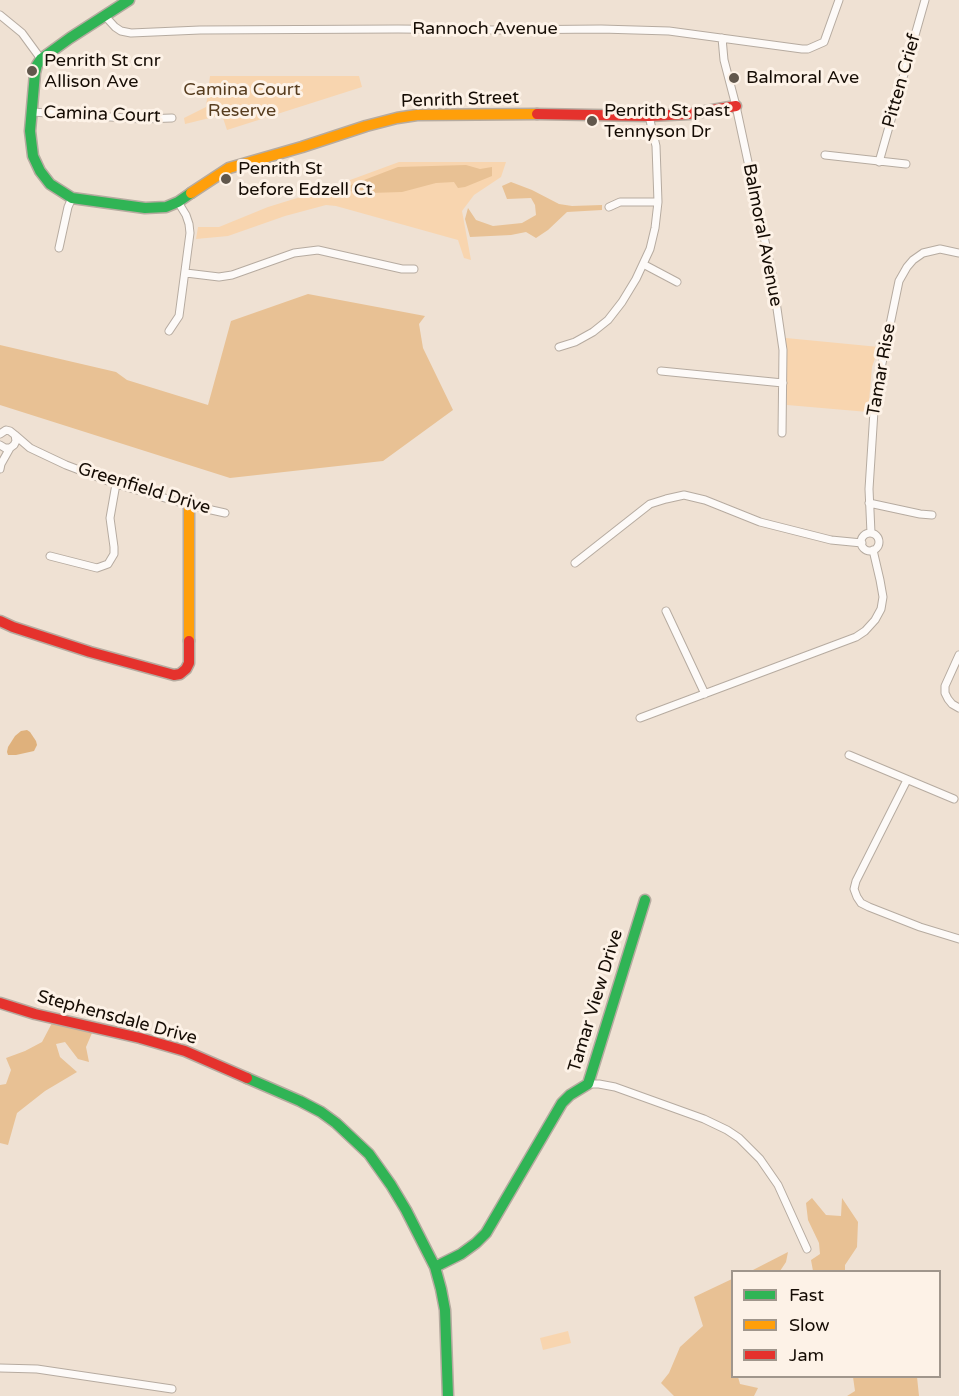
<!DOCTYPE html>
<style>
body{margin:0}
#map{position:relative;width:959px;height:1396px;overflow:hidden;background:#efe1d3;font-family:"Varela Round",sans-serif}
canvas{display:block}
.legend{position:absolute;left:731px;top:1270px;width:210px;height:108px;box-sizing:border-box;background:#fdf2e7;border:2px solid #a0968c;margin:0;padding:8px 10px;list-style:none;font-size:18px;color:#150c04}
.legend li{display:flex;align-items:center;gap:12px;height:30px}
.legend b{width:30px;border:2px solid #a0968c}
</style>
<div id="map">
<canvas width="959" height="1396"></canvas>
<ul class="legend">
<li><b style="height:8px;background:#30b455"></b>Fast</li>
<li><b style="height:8px;background:#ff9f0a"></b>Slow</li>
<li><b style="height:8px;background:#e5322d"></b>Jam</li>
</ul>
</div>
<script>
const context = document.querySelector('canvas').getContext('2d');
context.lineJoin = 'round';
function fillPath(path, color) { context.fillStyle = color; context.fill(path, 'evenodd'); }
const toPath = rows => new Path2D(rows.map(r => 'M' + r).join(''));
function trace(path, color, width, dash) { context.strokeStyle = color; context.lineWidth = width; context.lineCap = dash ? 'butt' : 'round'; context.setLineDash(dash || []); context.stroke(path); }
function drawText(font, color, halo, rows, align = 'center') {
  context.font = font + ' "Varela Round",sans-serif'; context.lineWidth = 6; context.setLineDash([]); context.textBaseline = 'middle'; context.strokeStyle = halo; context.fillStyle = color; for (const [text, x, y, turn = 0] of rows) {
    context.save(); context.translate(x, y); context.rotate((+turn || 0) * Math.PI / 180); context.textAlign = isNaN(turn) ? turn : align; if (halo) context.strokeText(text, 0, 0); context.fillText(text, 0, 0); context.restore();
  }
}
const green = toPath([
 [210,76,359,76,362,87,227,130,222,115,185,124,184,118,206,107],
 [399,162,506,162,501,177,474,195,462,211,471,260,464,258,458,240,336,206,326,205,285,216,228,236,196,239,198,227,219,227,268,207,323,190],
 [786,338,879,347,872,367,868,412,787,405],
 [568,1331,571,1343,543,1350,540,1338]
]);
const forest = toPath([
 [466,165,480,169,492,167,492,176,465,187,458,188,454,182,436,183,402,192,370,193,338,190,398,167],
 [511,182,532,190,559,204,572,206,602,205,602,210,567,212,548,230,536,238,526,232,511,235,470,237,465,219,468,208,476,220,493,226,522,223,536,215,535,205,531,198,507,199,502,186],
 [308,294,425,316,419,324,423,348,453,410,383,461,230,478,0,405,0,345,116,372,127,380,208,405,231,321],
 [52,1023,92,1033,86,1047,89,1062,78,1059,65,1042,56,1044,60,1057,77,1072,45,1091,17,1113,8,1145,0,1143,0,1085,6,1084,11,1070,6,1058,25,1051,42,1042],
 [812,1198,826,1215,841,1216,842,1198,858,1222,857,1247,845,1265,845,1271,813,1271,811,1260,820,1254,819,1243,808,1220,806,1203],
 [788,1252,786,1262,780,1271,751,1271],
 [732,1279,732,1376,738,1377,740,1384,758,1388,754,1396,674,1396,661,1383,669,1373,680,1347,703,1326,694,1297],
 [917,1377,919,1396,847,1396,855,1391,853,1377]
]);
const water = toPath([
 [27,730,30,732,36,741,37,745,34,751,16,755,8,755,7,752,8,747,15,736,21,731]
]);
const street = toPath([
 [0,15,22,33,41,59],
 [105,16,115,27,121,31,131,33,200,30,398,29,496,30,601,29,669,31,802,49,808,49,824,42,839,0],
 [722,38,724,60,736,106,772,274,783,350,782,433],
 [32,112,142,119,172,118],
 [825,155,906,164],
 [879,162,925,0],
 [609,207,620,202,658,202],
 [59,248,68,207,72,198],
 [643,264,677,282],
 [186,273,219,277,232,275,294,253,318,250,402,269,414,269],
 [169,331,179,316,190,233,189,224,186,215,178,202],
 [559,347,575,342,593,332,608,320,622,302,636,279,650,249,655,228,658,202,656,146,649,116],
 [661,371,783,383],
 [0,434,6,430,10,431,15,435,16,441,14,445,10,448,5,448,0,445],
 [15,435,30,448,66,465,116,484,189,505,225,513],
 [0,469,1,464,10,448],
 [869,503,920,514,932,515],
 [871,533,869,489,874,411,880,373,899,281,907,267,913,260,923,253,940,249,959,253],
 '861 542a9 9 0 1 1 18 0a9 9 0 1 1-18 0Z',
 [50,556,97,568,108,564,114,554,114,547,110,518,116,484],
 [575,563,650,504,666,499,684,495,705,500,760,522,831,540,862,543],
 [666,611,705,694],
 [959,655,945,686,945,693,948,699,952,704,959,708],
 [640,718,856,637,865,631,875,620,881,609,883,597,880,580,873,550],
 [849,755,954,799],
 [907,780,856,881,854,889,857,897,861,903,869,907,920,927,959,939],
 [588,1084,599,1084,615,1087,704,1119,727,1130,739,1138,760,1159,778,1185,807,1249],
 [0,1368,37,1369,172,1389]
]);
const fast = toPath([
 [129,0,70,38,41,59,37,65,35,73,30,131,33,156,40,171,50,184,72,198,145,208,166,207,178,202,191,193],
 [247,1078,300,1101,321,1112,336,1123,369,1154,391,1185,406,1210,435,1267,441,1289,445,1310,448,1396],
 [435,1267,461,1254,476,1243,486,1233,562,1103,570,1095,588,1084,645,900]
]);
const slow = toPath([
 [191,193,229,168,302,147,366,126,397,118,417,115,537,114],
 [189,505,189,641]
]);
const jam = toPath([
 [537,114,649,116,689,114,736,106],
 [0,621,13,627,90,652,174,675,180,674,186,669,189,663,189,641],
 [0,1003,35,1014,140,1038,185,1051,247,1078]
]);
const markers = [
 [32,71,6,"#61574c"],
 [734,78,6,"#61574c"],
 [592,121,6,"#61574c"],
 [226,179,6,"#61574c"]
];
const streetNames = [
 ["Rannoch Avenue",485,29],
 ["Pitten Crief",902,81,-74],
 ["Penrith Street",460,100,-2],
 ["Camina Court",102,115,2],
 ["Balmoral Avenue",762,235,79],
 ["Tamar Rise",882,370,-80],
 ["Greenfield Drive",144,489,17],
 ["Tamar View Drive",596,1001,-73],
 ["Stephensdale Drive",117,1018,15]
];
const poiNames = [
 ["Penrith St cnr",44,61],
 ["Allison Ave",44,82],
 ["Balmoral Ave",746,78],
 ["Penrith St past",604,111],
 ["Tennyson Dr",604,132],
 ["Penrith St",238,169],
 ["before Edzell Ct",238,190]
];
const parkNames = [
 ["Camina Court",242,90],
 ["Reserve",242,111]
];
fillPath(green, '#f8d5af');
fillPath(forest, '#e8c194');
fillPath(water, '#dfb17c');
trace(street, '#b6aba0', 9);
trace(fast, '#b6aba0', 13);
trace(slow, '#b6aba0', 13);
trace(jam, '#b6aba0', 13);
trace(street, '#fdfaf8', 7);
trace(fast, '#30b455', 10);
trace(slow, '#ff9f0a', 10);
trace(jam, '#e5322d', 10);
for (const [x, y, r, color] of markers) { const dot = new Path2D(); dot.arc(x, y, r, 0, 2 * Math.PI); context.fillStyle = color; context.fill(dot); trace(dot, '#fdf2e7', 2); }
drawText('18px', '#150c04', '#fdf2e7', streetNames);
drawText('18px', '#150c04', '#fdf2e7', poiNames, 'left');
drawText('18px', '#573d1f', '#fdf2e7', parkNames);
</script>
